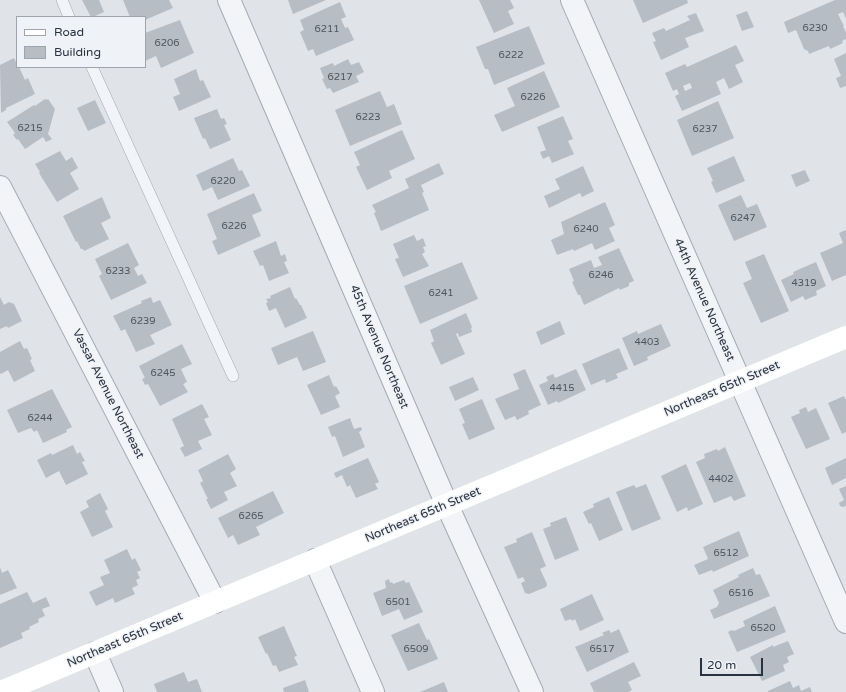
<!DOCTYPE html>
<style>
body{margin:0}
#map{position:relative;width:846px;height:692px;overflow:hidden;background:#e0e3e8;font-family:"Varela Round",sans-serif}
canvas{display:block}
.legend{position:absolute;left:16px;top:16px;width:130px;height:52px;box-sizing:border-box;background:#eff2f6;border:1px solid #a0a5ad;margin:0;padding:5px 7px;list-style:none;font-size:12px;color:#29323f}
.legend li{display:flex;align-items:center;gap:8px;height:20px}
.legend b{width:20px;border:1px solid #a0a5ad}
.scale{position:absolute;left:700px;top:658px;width:63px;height:18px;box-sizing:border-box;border:2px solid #29323f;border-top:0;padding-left:5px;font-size:12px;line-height:14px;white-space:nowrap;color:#29323f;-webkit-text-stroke:3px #eff2f6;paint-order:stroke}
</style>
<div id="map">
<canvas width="846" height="692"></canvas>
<ul class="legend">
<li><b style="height:5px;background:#fff"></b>Road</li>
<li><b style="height:11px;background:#b7bdc5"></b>Building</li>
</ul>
<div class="scale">20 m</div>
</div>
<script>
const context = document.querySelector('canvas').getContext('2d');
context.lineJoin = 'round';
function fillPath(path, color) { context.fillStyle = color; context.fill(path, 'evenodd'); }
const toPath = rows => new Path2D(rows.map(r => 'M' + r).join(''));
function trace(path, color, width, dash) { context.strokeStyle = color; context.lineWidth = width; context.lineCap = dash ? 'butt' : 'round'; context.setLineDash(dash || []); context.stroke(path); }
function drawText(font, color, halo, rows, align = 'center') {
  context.font = font + ' "Varela Round",sans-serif'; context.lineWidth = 3; context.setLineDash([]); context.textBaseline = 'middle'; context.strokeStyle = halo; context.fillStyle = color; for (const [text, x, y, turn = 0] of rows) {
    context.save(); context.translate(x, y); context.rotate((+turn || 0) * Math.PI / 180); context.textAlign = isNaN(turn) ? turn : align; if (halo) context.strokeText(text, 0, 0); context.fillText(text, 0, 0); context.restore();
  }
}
const building = toPath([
 [82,0,99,0,104,12,93,17,91,17],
 [123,0,169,0,173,8,145,20,145,17,130,17],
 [288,0,326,0,293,14],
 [479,0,510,0,514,8,508,11,514,24,494,33],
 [633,0,687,0,688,3,643,23],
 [835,0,846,0,846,19,843,12,838,14,844,26,843,26,846,33,846,39,842,41,843,43,830,49,829,46,809,54,808,51,804,49,796,30,788,33,784,22],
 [340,2,346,17,341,19,345,28,348,27,354,40,316,56,313,49,308,51,300,32,304,30,300,20],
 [747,11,754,27,742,31,736,15],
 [696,13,704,31,685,38,689,47,661,60,653,42,656,41,652,33,664,28,666,31,690,20,687,16],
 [180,20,194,53,161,68,156,56,145,61,145,33],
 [529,26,545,64,494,85,488,69,485,69,476,47],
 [736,45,744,61,735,65,743,82,729,89,724,78,716,82,721,94,682,111,675,96,679,94,677,89,673,91,665,73,685,64,687,67],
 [690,83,692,88,685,91,683,86],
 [846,53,846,86,840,88,836,78,841,76,834,59],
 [14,58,17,64,17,67,19,67,25,80,28,78,35,94,6,108,6,110,1,113,0,65],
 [348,59,351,65,359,62,364,72,356,76,359,82,333,93,330,88,327,89,322,79,324,78,320,68,333,63,334,66],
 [196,69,200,81,203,80,211,97,179,111,173,97,180,94,174,79],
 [544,71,560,107,502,132,494,115,515,106,507,88],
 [380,91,387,107,394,104,402,124,350,146,335,110],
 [45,99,46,100,48,99,55,109,48,134,52,139,46,142,43,137,25,149,18,139,17,140,13,135,15,133,7,122,34,105,35,106],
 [95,100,106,123,88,131,77,108],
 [718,101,734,138,692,156,677,120],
 [217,109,221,119,224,118,227,124,224,125,231,140,210,149,205,138,203,139,194,118],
 [563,116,573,139,568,141,574,154,552,163,549,156,543,159,540,152,546,150,537,127],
 [402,130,415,159,389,171,392,178,367,190,356,167,360,165,354,152],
 [60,151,66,161,72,157,78,168,70,173,79,189,57,202,39,173,40,172,35,164],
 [734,156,745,181,716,193,711,182,713,181,707,168],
 [233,158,239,171,242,170,250,186,218,200,212,187,203,191,196,175],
 [439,163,444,174,421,185,424,192,422,193,429,210,381,231,374,213,376,212,372,205,409,188,405,179],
 [583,166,594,191,582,197,580,193,549,208,544,196,560,189,555,179],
 [805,170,810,181,796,187,791,175],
 [254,193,262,211,252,215,261,236,218,255,212,241,217,239,207,214],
 [741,195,747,208,757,204,767,227,734,241,718,205],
 [102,197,111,218,101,223,109,239,84,251,83,249,81,249,77,241,76,242,63,216],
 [605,202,615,225,609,228,615,241,595,250,592,243,574,251,573,249,557,255,551,240,564,234,561,222],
 [846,230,846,275,832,281,820,253,843,243,839,233],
 [414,235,417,241,423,238,426,246,423,247,425,252,422,254,429,266,403,277,395,259,399,258,393,244],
 [276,241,281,256,285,254,287,261,284,262,289,273,269,281,263,265,260,266,253,251],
 [128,243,139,265,134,268,138,276,142,274,147,283,111,300,99,276,102,274,95,259],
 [619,248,634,281,629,283,629,286,620,290,619,288,584,305,580,295,578,295,572,282,574,281,569,269,591,260,594,268,602,265,598,257],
 [764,254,789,311,761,323,743,283,752,279,745,262],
 [462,262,478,299,420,324,404,286],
 [816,262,826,286,816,291,817,295,805,300,803,296,791,302,781,280,794,274,793,272],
 [290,287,295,299,296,298,300,305,301,305,307,318,285,328,276,308,269,311,266,303,268,302,266,299,271,298,270,296],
 [0,297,4,305,9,302,14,304,22,321,8,328,7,326,0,329],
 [151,297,153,303,160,300,172,325,150,335,155,344,136,352,125,329,121,331,113,316,142,303,141,301],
 [466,313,472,327,471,328,472,332,459,337,458,333,456,334,465,354,441,365,431,343,434,341,430,330],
 [560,321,565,334,541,345,536,332],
 [661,324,671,346,647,357,648,360,634,366,622,338,637,331,638,334],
 [313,331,326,362,303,371,297,357,278,365,271,348],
 [20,341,24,349,27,348,32,359,30,360,35,371,14,382,8,370,1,374,0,373,0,352],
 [182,344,192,364,181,369,187,382,183,384,188,392,160,406,148,384,145,385,142,379,145,378,139,366],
 [619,348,628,369,616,374,618,378,606,383,605,379,591,385,582,364],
 [525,369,541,405,528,411,529,414,517,420,515,416,505,420,495,399,519,389,513,374],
 [576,369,586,390,558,403,557,401,548,405,539,385,548,381,546,377,553,374,555,378],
 [329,375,334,387,336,386,340,393,335,396,340,407,321,415,307,385],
 [473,377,479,390,455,401,449,387],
 [52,389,72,427,66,430,67,432,43,443,37,430,34,432,31,428,18,433,7,410],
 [844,396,845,399,846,399,846,432,842,434,828,403],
 [482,399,495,429,469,440,462,424,465,423,459,409],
 [202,404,209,417,204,419,212,435,198,441,202,449,185,457,180,448,184,446,172,419],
 [806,407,808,412,816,408,830,439,806,449,791,417,800,413,799,410],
 [350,418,354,429,361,427,362,430,359,432,365,447,343,457,335,436,332,437,328,427],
 [73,445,77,454,80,452,85,461,82,462,88,474,66,485,59,471,46,478,37,460,51,453,52,455],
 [725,447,746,496,734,501,731,496,714,503,696,462,705,458,704,454,717,449,718,451],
 [228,454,236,469,230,473,237,486,224,492,228,500,211,509,206,499,208,499,200,483,203,481,198,470],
 [368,458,379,482,375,484,378,489,356,498,350,485,347,487,342,475,336,478,334,473],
 [846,458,846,478,832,485,825,468],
 [686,464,703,504,688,511,687,507,677,512,661,476],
 [646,484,661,519,632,531,616,492,634,485,636,488],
 [846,486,846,506,843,507,840,506,839,503,844,500,839,489],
 [273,491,284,513,256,527,260,535,238,545,233,535,228,538,218,518],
 [100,493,108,509,105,511,113,527,92,537,80,512,89,507,86,501],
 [609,497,623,530,599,541,591,523,589,524,583,512,594,507,593,504],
 [566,517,579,550,555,560,543,529,551,526,550,523],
 [739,531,749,556,713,572,712,570,699,575,694,565,708,559,703,547],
 [532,532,546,566,540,569,547,584,546,587,529,594,525,593,521,583,525,581,523,577,518,579,504,547,517,542,516,539],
 [127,549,132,560,135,558,141,570,137,572,140,578,136,580,138,585,132,588,135,594,115,603,113,598,96,606,89,592,104,585,100,577,110,573,104,560],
 [0,567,2,573,8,570,17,588,0,595],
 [753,568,756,575,760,574,770,596,714,619,710,610,717,607,719,603,713,590,739,577,738,575],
 [389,579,390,583,392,582,393,584,404,580,406,583,409,582,423,612,404,620,399,609,382,616,373,593,386,588,385,581],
 [27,592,33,603,46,597,50,606,42,609,45,616,38,619,39,622,29,627,30,629,21,633,23,638,0,648,0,604],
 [592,594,604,620,580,631,575,619,572,621,571,619,565,621,560,609],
 [775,606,786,632,737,652,728,632,732,630,734,631,745,626,743,621],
 [419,623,427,640,429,639,438,659,408,671,391,635],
 [284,626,297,656,294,657,298,665,279,672,276,665,273,666,267,653,266,654,258,637],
 [619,629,629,652,587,672,575,647,604,635,602,633,609,630,611,633],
 [788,641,794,654,787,657,789,662,783,665,785,671,762,681,750,657,773,645,773,647],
 [634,662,641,676,628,682,632,690,629,692,594,692,590,683],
 [184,672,188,682,197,679,202,692,157,692,154,684],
 [305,680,309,692,284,692,283,688],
 [790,681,793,688,799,685,801,691,810,687,812,692,768,692,768,691],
 [444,682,448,692,420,692]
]);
const lane = toPath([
 [62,0,69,17],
 [92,67,233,376]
]);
const street = toPath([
 [229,0,447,505,532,692],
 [572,0,846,622],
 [0,187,215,602],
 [315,560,373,692],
 [95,653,112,692]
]);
const secondary = toPath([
 [1,692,846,337]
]);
const numberNames = [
 ["6230",815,28],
 ["6211",327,29],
 ["6206",167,43],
 ["6222",511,55],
 ["6217",340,77],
 ["6226",533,97],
 ["6223",368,117],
 ["6215",30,128],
 ["6237",705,129],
 ["6220",223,181],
 ["6247",743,218],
 ["6226",234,226],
 ["6240",586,229],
 ["6233",118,271],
 ["6246",601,275],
 ["4319",804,283],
 ["6241",441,293],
 ["6239",143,321],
 ["4403",647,342],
 ["6245",163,373],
 ["4415",562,388],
 ["6244",40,418],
 ["4402",721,479],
 ["6265",251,516],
 ["6512",726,553],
 ["6516",741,593],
 ["6501",398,602],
 ["6520",763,628],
 ["6509",416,649],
 ["6517",602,649]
];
const streetNames = [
 ["44th Avenue Northeast",704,300,66],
 ["45th Avenue Northeast",379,347,67],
 ["Northeast 65th Street",722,389,-23],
 ["Vassar Avenue Northeast",108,394,63],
 ["Northeast 65th Street",423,515,-23],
 ["Northeast 65th Street",125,640,-23]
];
fillPath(building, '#b7bdc5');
trace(lane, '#a5aab2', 12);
trace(street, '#a5aab2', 24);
trace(lane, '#f2f4f7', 11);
trace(street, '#f2f4f7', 22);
trace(secondary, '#fff', 22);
drawText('10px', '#4c5560', null, numberNames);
drawText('12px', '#29323f', '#eff2f6', streetNames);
</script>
